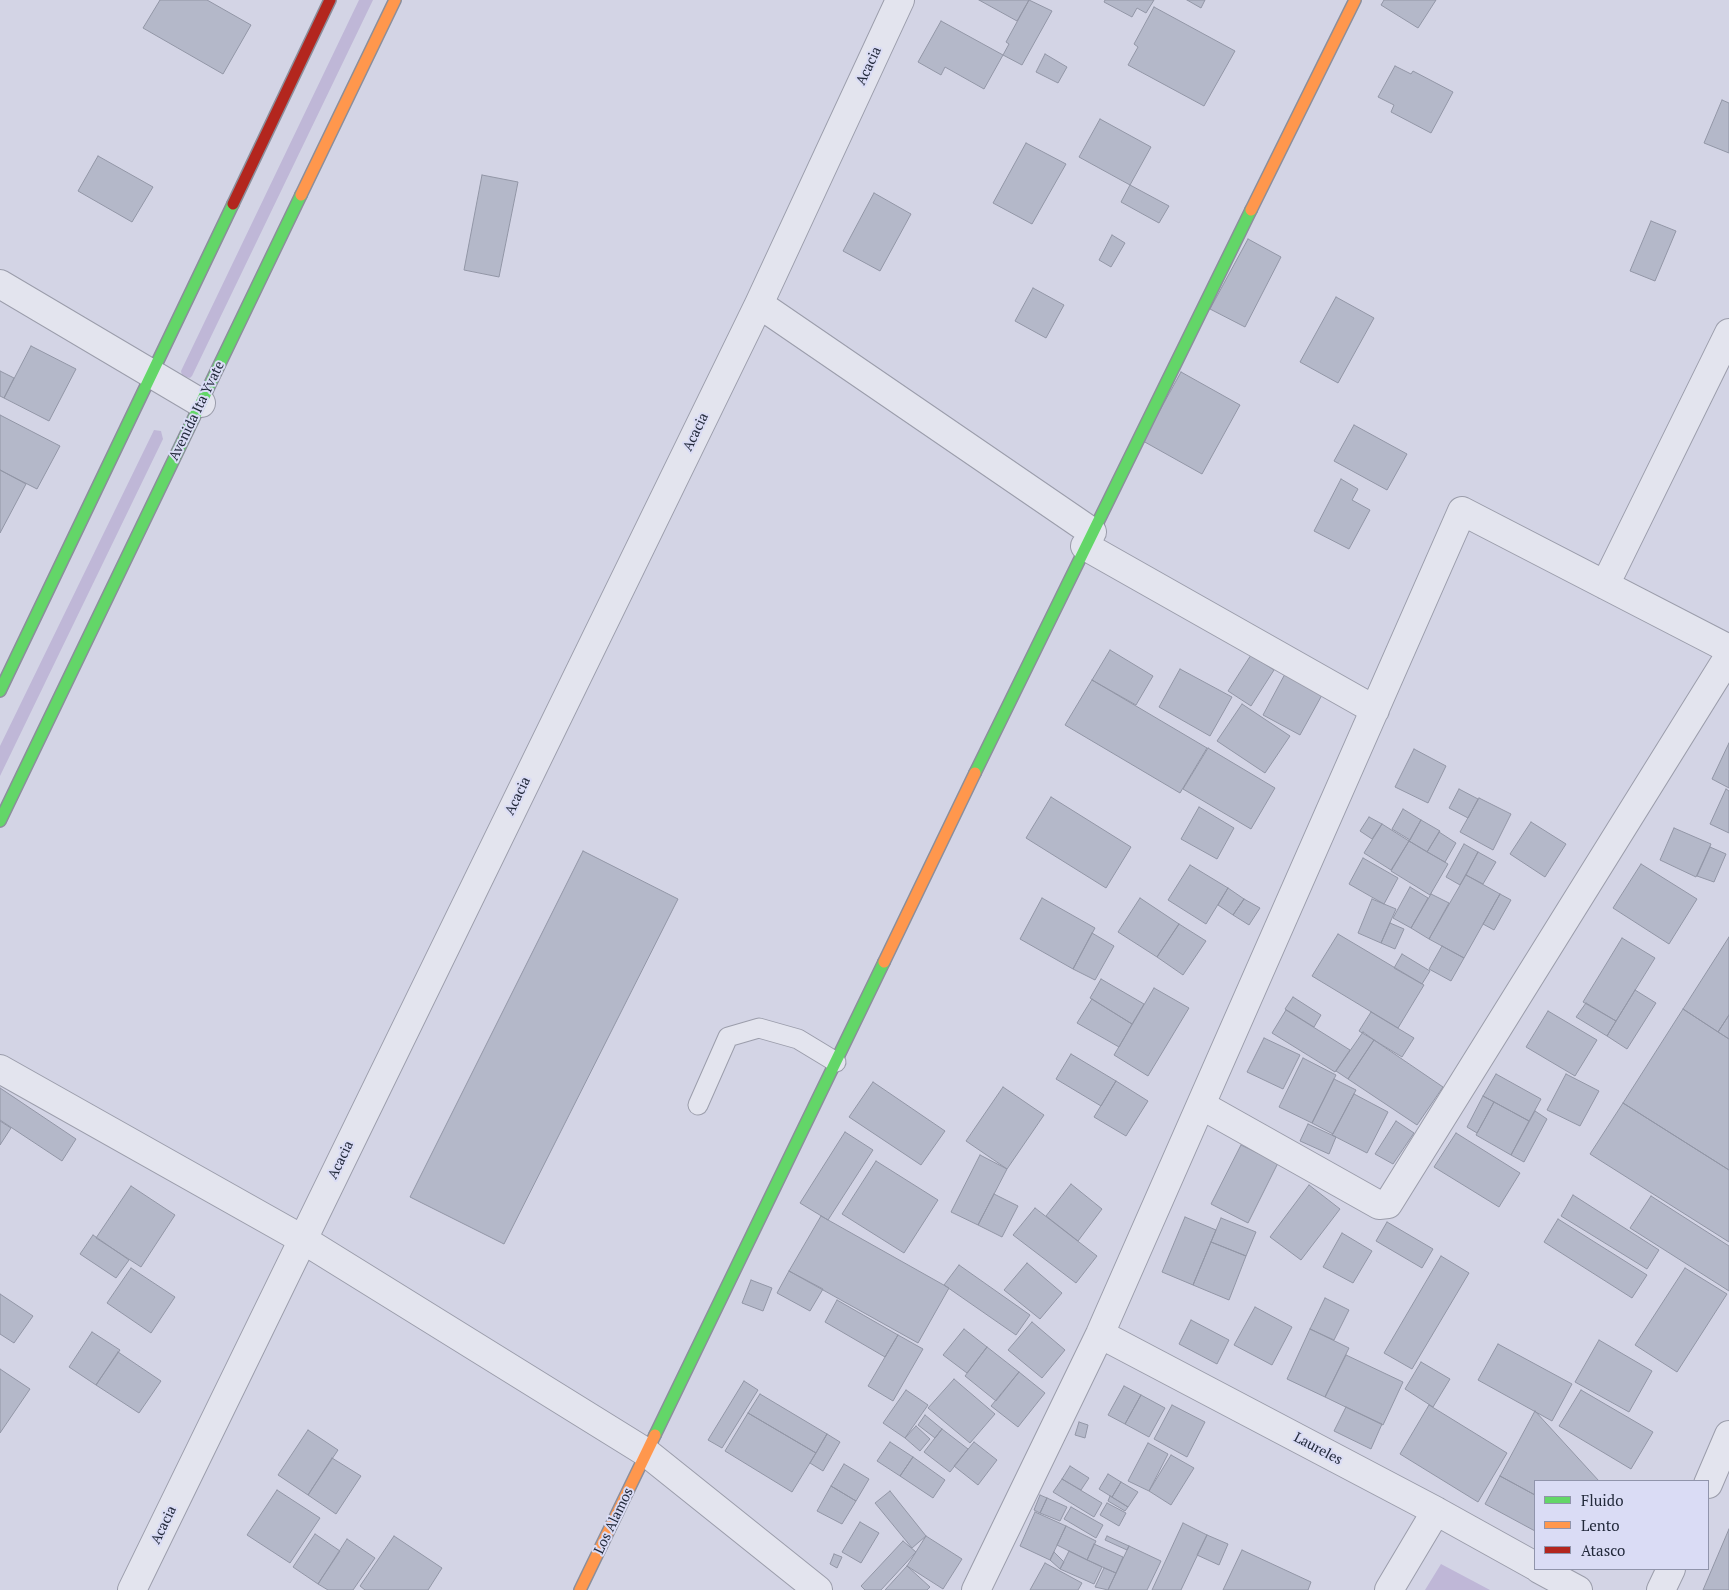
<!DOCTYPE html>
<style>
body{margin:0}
#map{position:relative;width:1729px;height:1590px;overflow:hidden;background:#d3d4e5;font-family:"PT Serif",serif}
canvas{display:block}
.legend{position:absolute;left:1534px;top:1480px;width:175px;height:90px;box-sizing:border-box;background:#dadcf5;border:1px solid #9094ab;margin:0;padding:6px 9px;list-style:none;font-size:15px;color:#22293b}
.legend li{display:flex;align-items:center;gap:10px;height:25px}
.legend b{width:25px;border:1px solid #9094ab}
</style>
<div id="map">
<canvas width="1729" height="1590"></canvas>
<ul class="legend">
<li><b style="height:6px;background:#63d668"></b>Fluido</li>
<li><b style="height:6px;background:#ff974d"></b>Lento</li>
<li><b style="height:6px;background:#b3261e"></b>Atasco</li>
</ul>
</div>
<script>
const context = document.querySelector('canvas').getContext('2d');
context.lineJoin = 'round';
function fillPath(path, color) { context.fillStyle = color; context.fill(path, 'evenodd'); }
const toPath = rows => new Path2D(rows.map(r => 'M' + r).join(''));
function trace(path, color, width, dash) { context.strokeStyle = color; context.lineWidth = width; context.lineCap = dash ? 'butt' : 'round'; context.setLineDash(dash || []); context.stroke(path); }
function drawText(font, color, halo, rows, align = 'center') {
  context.font = font + ' "PT Serif",serif'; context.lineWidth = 4; context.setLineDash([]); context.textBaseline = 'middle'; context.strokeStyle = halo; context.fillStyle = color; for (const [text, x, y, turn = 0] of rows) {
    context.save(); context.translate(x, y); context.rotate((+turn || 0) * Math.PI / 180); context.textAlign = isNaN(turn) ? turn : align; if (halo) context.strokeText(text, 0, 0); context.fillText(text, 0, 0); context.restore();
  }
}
const green = toPath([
 [359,0,373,0,192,376,190,378,182,376,181,371],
 [154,430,161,431,163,439,0,776,0,746],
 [1441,1564,1490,1590,1425,1590]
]);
const building = toPath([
 [160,0,207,0,251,25,223,74,143,28,160,0],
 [979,0,1029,0,1017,21,979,0],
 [1029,0,1052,11,1022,65,1003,55,1009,44,1006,42,1029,0],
 [1105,0,1154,0,1146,13,1137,8,1132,17,1104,2,1105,0],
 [1187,0,1205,0,1201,8,1187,0],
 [1384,0,1436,0,1418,28,1381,5,1384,0],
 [1154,7,1235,51,1204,106,1128,65,1138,47,1134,44,1154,7],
 [941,21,1003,55,984,89,945,67,941,75,918,62,941,21],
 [1045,54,1067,67,1058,83,1036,72,1045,54],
 [1395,66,1411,74,1413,71,1453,92,1431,133,1391,112,1394,105,1378,97,1395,66],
 [1722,100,1729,103,1729,153,1704,143,1722,100],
 [1100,119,1151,147,1130,185,1079,157,1100,119],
 [1026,143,1066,164,1032,224,993,203,1026,143],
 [98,156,153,187,132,222,78,191,98,156],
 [482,175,518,182,499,277,464,270,482,175],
 [1130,185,1169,206,1159,223,1121,202,1130,185],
 [874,193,911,214,880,271,843,251,874,193],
 [1651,221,1676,231,1655,281,1630,271,1651,221],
 [1112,235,1125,243,1111,267,1099,260,1112,235],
 [1248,239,1281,257,1245,327,1210,309,1248,239],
 [1033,288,1064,305,1046,338,1015,321,1033,288],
 [1336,297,1374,318,1338,383,1300,362,1336,297],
 [31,346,76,369,49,421,4,398,31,346],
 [0,371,14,378,4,398,0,396,0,371],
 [1181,372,1240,405,1202,474,1143,441,1181,372],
 [0,415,60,446,37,489,0,470,0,415],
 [1354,425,1407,454,1387,490,1334,461,1354,425],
 [0,470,26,484,0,533,0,470],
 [1341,479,1358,489,1352,500,1370,510,1349,549,1314,531,1341,479],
 [1110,650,1153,676,1136,705,1092,680,1110,650],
 [1251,655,1274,670,1251,706,1228,691,1251,655],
 [1180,669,1232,697,1210,736,1159,707,1180,669],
 [1285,674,1322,695,1300,735,1263,715,1285,674],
 [1092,680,1207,748,1180,793,1065,725,1092,680],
 [1242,704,1290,736,1265,773,1217,741,1242,704],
 [1729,743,1729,788,1712,779,1729,743],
 [1208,748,1275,788,1251,829,1183,789,1208,748],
 [1414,749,1446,766,1428,803,1395,787,1414,749],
 [1459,789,1478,799,1468,818,1449,808,1459,789],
 [1726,789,1729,791,1729,833,1710,824,1726,789],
 [1051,797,1131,847,1106,888,1026,838,1051,797],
 [1479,798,1511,814,1493,850,1460,832,1479,798],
 [1199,807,1234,828,1217,859,1181,839,1199,807],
 [1403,809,1421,820,1410,840,1392,829,1403,809],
 [1369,817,1382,824,1372,839,1360,831,1369,817],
 [1421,820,1440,831,1427,852,1409,841,1421,820],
 [1531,822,1566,844,1545,877,1510,854,1531,822],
 [1382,824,1409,841,1391,870,1364,853,1382,824],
 [1674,828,1711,844,1696,877,1660,860,1674,828],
 [1439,832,1456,843,1445,862,1427,852,1439,832],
 [1409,841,1448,864,1430,895,1391,871,1409,841],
 [1464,844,1478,852,1460,885,1446,877,1464,844],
 [1710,847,1726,854,1714,882,1697,876,1710,847],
 [583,851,678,899,504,1244,410,1197,583,851],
 [1478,852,1496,862,1483,884,1466,875,1478,852],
 [1363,858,1398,878,1384,904,1349,884,1363,858],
 [1641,864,1697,899,1669,944,1613,908,1641,864],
 [1190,865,1228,888,1206,924,1168,900,1190,865],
 [1466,875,1500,894,1464,958,1429,939,1466,875],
 [1410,887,1428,898,1411,928,1393,918,1410,887],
 [1228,888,1244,899,1233,915,1218,905,1228,888],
 [1431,894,1449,903,1429,939,1411,928,1431,894],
 [1500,894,1511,900,1494,930,1483,924,1500,894],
 [1042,898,1095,928,1073,969,1020,939,1042,898],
 [1140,898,1179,924,1157,957,1118,932,1140,898],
 [1244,899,1260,908,1249,925,1233,915,1244,899],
 [1372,899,1396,909,1381,943,1358,933,1372,899],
 [1390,923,1404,929,1395,949,1381,943,1390,923],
 [1179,924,1206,941,1183,975,1157,957,1179,924],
 [1092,933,1114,946,1095,980,1073,969,1092,933],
 [1338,934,1424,985,1398,1028,1312,976,1338,934],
 [1729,937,1729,1015,1718,1032,1683,1009,1729,937],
 [1622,938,1655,958,1616,1021,1583,1002,1622,938],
 [1442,946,1464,958,1451,981,1429,969,1442,946],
 [1402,954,1430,971,1422,984,1394,968,1402,954],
 [1101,979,1144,1004,1132,1024,1090,998,1101,979],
 [1154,988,1189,1008,1148,1076,1114,1055,1154,988],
 [1635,990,1656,1003,1627,1049,1607,1036,1635,990],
 [1293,997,1321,1015,1314,1027,1285,1009,1293,997],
 [1092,999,1132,1024,1119,1047,1077,1023,1092,999],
 [1586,1003,1616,1021,1607,1036,1576,1017,1586,1003],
 [1683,1009,1729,1039,1729,1170,1623,1103,1683,1009],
 [1286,1010,1350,1050,1335,1072,1272,1033,1286,1010],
 [1548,1011,1597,1040,1575,1076,1526,1047,1548,1011],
 [1371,1012,1414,1038,1402,1057,1359,1031,1371,1012],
 [1729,1015,1729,1039,1718,1032,1729,1015],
 [1363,1032,1374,1040,1348,1079,1336,1071,1363,1032],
 [1264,1038,1300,1055,1283,1089,1247,1072,1264,1038],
 [1374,1040,1443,1087,1417,1125,1348,1079,1374,1040],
 [1071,1054,1116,1081,1101,1106,1056,1079,1071,1054],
 [1303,1058,1336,1075,1312,1123,1279,1107,1303,1058],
 [1496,1074,1541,1099,1529,1121,1483,1096,1496,1074],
 [1566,1074,1599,1091,1580,1126,1547,1110,1566,1074],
 [1334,1079,1356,1090,1333,1134,1312,1123,1334,1079],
 [1116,1081,1148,1101,1126,1136,1094,1117,1116,1081],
 [873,1082,945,1131,921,1165,849,1117,873,1082],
 [1003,1087,1044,1115,1007,1169,966,1141,1003,1087],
 [0,1088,76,1139,62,1161,0,1120,0,1088],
 [1354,1094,1388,1112,1367,1153,1332,1135,1354,1094],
 [1483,1096,1494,1102,1477,1133,1467,1127,1483,1096],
 [1494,1102,1529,1121,1511,1155,1476,1135,1494,1102],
 [1623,1103,1729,1170,1729,1242,1590,1154,1623,1103],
 [1535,1111,1547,1119,1524,1162,1511,1155,1535,1111],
 [0,1121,11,1128,0,1145,0,1121],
 [1396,1121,1414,1133,1393,1164,1375,1154,1396,1121],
 [1308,1124,1336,1137,1329,1154,1300,1141,1308,1124],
 [845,1132,873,1150,828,1220,800,1203,845,1132],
 [1456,1133,1520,1173,1499,1207,1434,1167,1456,1133],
 [1241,1145,1278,1163,1248,1223,1211,1204,1241,1145],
 [980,1155,1007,1169,978,1225,951,1212,980,1155],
 [876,1161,938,1200,904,1253,842,1214,876,1161],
 [1071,1184,1102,1209,1078,1241,1046,1216,1071,1184],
 [1309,1185,1340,1209,1301,1260,1270,1237,1309,1185],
 [131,1186,175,1215,141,1267,96,1238,131,1186],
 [994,1194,1018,1206,1002,1237,978,1225,994,1194],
 [1573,1195,1659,1250,1647,1269,1561,1216,1573,1195],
 [1651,1196,1729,1246,1729,1291,1630,1228,1651,1196],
 [1035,1208,1097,1256,1076,1283,1013,1235,1035,1208],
 [821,1216,949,1288,918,1343,789,1271,821,1216],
 [1185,1217,1216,1230,1193,1285,1162,1272,1185,1217],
 [1221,1218,1256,1232,1246,1256,1211,1242,1221,1218],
 [1558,1219,1647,1275,1632,1298,1544,1242,1558,1219],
 [1387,1222,1433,1249,1422,1268,1376,1241,1387,1222],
 [1342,1233,1372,1251,1353,1283,1323,1267,1342,1233],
 [93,1235,129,1260,116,1278,80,1254,93,1235],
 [1211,1242,1246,1256,1229,1300,1193,1285,1211,1242],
 [1441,1256,1469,1273,1412,1369,1384,1353,1441,1256],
 [1027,1263,1062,1293,1040,1319,1004,1290,1027,1263],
 [959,1265,1030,1315,1016,1335,944,1285,959,1265],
 [131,1268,175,1297,151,1333,107,1303,131,1268],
 [1685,1268,1727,1294,1677,1372,1635,1345,1685,1268],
 [789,1271,823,1289,810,1311,777,1293,789,1271],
 [751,1280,772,1288,763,1311,742,1303,751,1280],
 [0,1294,33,1316,14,1343,0,1334,0,1294],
 [1325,1298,1349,1310,1334,1340,1310,1329,1325,1298],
 [837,1300,898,1335,885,1357,825,1322,837,1300],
 [1255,1307,1292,1327,1272,1365,1234,1345,1255,1307],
 [1191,1320,1229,1340,1217,1364,1179,1344,1191,1320],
 [1032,1322,1065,1350,1042,1378,1008,1350,1032,1322],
 [964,1329,987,1347,967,1373,943,1355,964,1329],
 [1310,1329,1349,1348,1325,1397,1287,1379,1310,1329],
 [92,1332,120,1350,96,1385,69,1367,92,1332],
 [898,1335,923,1349,893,1401,868,1386,898,1335],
 [1599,1340,1652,1371,1629,1412,1575,1382,1599,1340],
 [1498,1344,1572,1384,1552,1421,1478,1380,1498,1344],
 [987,1347,1019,1372,996,1401,965,1376,987,1347],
 [118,1352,161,1381,139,1413,96,1385,118,1352],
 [1346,1355,1403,1382,1383,1425,1325,1397,1346,1355],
 [1421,1362,1450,1379,1433,1407,1405,1389,1421,1362],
 [0,1369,30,1389,0,1433,0,1369],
 [1019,1372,1045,1393,1018,1427,991,1406,1019,1372],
 [954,1379,995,1414,970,1443,928,1408,954,1379],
 [744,1381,758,1390,722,1448,708,1440,744,1381],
 [1124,1386,1141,1395,1125,1424,1108,1415,1124,1386],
 [906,1390,928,1405,905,1438,883,1423,906,1390],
 [1581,1390,1653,1432,1631,1469,1559,1426,1581,1390],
 [760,1394,827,1434,816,1453,748,1413,760,1394],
 [1141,1395,1165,1408,1149,1437,1125,1424,1141,1395],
 [1172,1405,1205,1422,1187,1457,1154,1439,1172,1405],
 [1429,1405,1507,1453,1478,1502,1400,1454,1429,1405],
 [1346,1407,1382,1424,1371,1449,1334,1431,1346,1407],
 [1535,1411,1599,1481,1535,1481,1535,1495,1500,1476,1535,1411],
 [748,1413,816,1453,792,1492,725,1451,748,1413],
 [925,1415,942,1429,935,1438,918,1425,925,1415],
 [1079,1422,1088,1425,1085,1438,1075,1435,1079,1422],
 [916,1426,930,1439,920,1451,905,1438,916,1426],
 [942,1429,968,1449,950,1472,924,1452,942,1429],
 [308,1430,338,1450,308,1495,278,1475,308,1430],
 [827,1434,840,1442,823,1471,810,1463,827,1434],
 [890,1442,913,1457,900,1476,877,1461,890,1442],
 [974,1442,997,1460,978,1485,954,1466,974,1442],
 [1148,1443,1168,1454,1149,1491,1128,1481,1148,1443],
 [1171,1455,1194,1468,1171,1505,1149,1491,1171,1455],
 [913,1457,945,1480,933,1498,900,1476,913,1457],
 [332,1458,361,1476,336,1514,308,1495,332,1458],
 [844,1464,869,1479,856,1501,831,1486,844,1464],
 [1070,1466,1089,1478,1081,1490,1062,1479,1070,1466],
 [1108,1474,1121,1482,1112,1497,1099,1489,1108,1474],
 [1500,1476,1535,1495,1535,1531,1485,1504,1500,1476],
 [1062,1479,1102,1503,1094,1517,1053,1492,1062,1479],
 [1121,1482,1138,1492,1128,1507,1112,1497,1121,1482],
 [831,1486,856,1501,842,1524,817,1511,831,1486],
 [277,1490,320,1518,290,1563,247,1535,277,1490],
 [890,1491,926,1536,912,1548,875,1503,890,1491],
 [1040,1495,1047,1498,1040,1513,1034,1510,1040,1495],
 [1110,1496,1128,1507,1125,1511,1108,1501,1110,1496],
 [1047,1498,1067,1507,1060,1521,1040,1513,1047,1498],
 [1107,1503,1126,1513,1119,1526,1100,1515,1107,1503],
 [1071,1507,1103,1525,1096,1538,1064,1519,1071,1507],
 [1035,1512,1066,1526,1050,1560,1020,1546,1035,1512],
 [860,1522,879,1533,861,1563,842,1552,860,1522],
 [1183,1523,1207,1535,1181,1590,1152,1590,1183,1523],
 [1066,1526,1096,1541,1087,1560,1057,1545,1066,1526],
 [1729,1529,1729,1590,1703,1590,1729,1529],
 [315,1534,340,1551,318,1584,293,1567,315,1534],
 [1207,1535,1228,1544,1219,1565,1197,1555,1207,1535],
 [394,1536,442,1568,428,1590,365,1590,360,1586,394,1536],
 [926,1536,962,1559,943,1589,907,1566,926,1536],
 [1107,1536,1129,1546,1127,1550,1105,1540,1107,1536],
 [347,1539,375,1558,353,1590,328,1590,318,1584,347,1539],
 [903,1541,916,1552,881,1590,865,1590,861,1586,903,1541],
 [1094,1544,1123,1557,1116,1573,1087,1560,1094,1544],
 [1129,1546,1161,1561,1147,1590,1108,1590,1129,1546],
 [1242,1550,1311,1582,1308,1590,1223,1590,1242,1550],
 [1069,1551,1102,1567,1094,1584,1060,1569,1069,1551],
 [1054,1552,1064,1562,1060,1569,1050,1560,1054,1552],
 [834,1554,842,1557,837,1568,830,1564,834,1554],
 [1045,1563,1082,1583,1078,1590,1030,1590,1045,1563],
 [907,1566,930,1587,927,1590,885,1590,907,1566],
 [1104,1568,1116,1573,1108,1590,1095,1587,1104,1568]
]);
const lane = toPath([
 [698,1105,728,1037,759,1028,798,1039,836,1062]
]);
const street = toPath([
 [0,284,201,403],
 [759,304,1092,532],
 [1085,546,1375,710],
 [1605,585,1729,333],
 [0,1069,302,1239,647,1453,818,1590],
 [1201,1105,1379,1205,1388,1204,1729,656],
 [1100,1334,1436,1511,1535,1566],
 [1708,1484,1729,1435],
 [1539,1569,1578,1590],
 [132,1590,759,304,900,0],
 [976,1590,1100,1334,1462,511,1729,649],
 [1389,1590,1436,1511],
 [1661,1590,1671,1569]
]);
const fast = toPath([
 [0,691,233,204],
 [975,773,1251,210],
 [0,821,301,195],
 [655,1435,884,962]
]);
const slow = toPath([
 [301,195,395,0],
 [1251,210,1355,0],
 [884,962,975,773],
 [580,1590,655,1435]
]);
const jam = toPath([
 [233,204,330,0]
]);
const streetNames = [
 ["Acacia",869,66,-65],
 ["Avenida Ita Yvate",197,411,-64],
 ["Acacia",696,432,-64],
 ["Acacia",518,796,-64],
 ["Acacia",341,1160,-64],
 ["Laureles",1318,1449,28],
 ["Los Alamos",614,1521,-64],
 ["Acacia",164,1525,-64]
];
fillPath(green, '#bfb7d7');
fillPath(building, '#b4b8c9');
trace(building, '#9296a6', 1);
trace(lane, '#9b9dab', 21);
trace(street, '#9b9dab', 30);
trace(fast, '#8b8e9b', 14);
trace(slow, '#8b8e9b', 14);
trace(jam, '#8b8e9b', 14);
trace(lane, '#e3e4ee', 19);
trace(street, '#e3e4ee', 28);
trace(fast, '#63d668', 11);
trace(slow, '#ff974d', 11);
trace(jam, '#b3261e', 11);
drawText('14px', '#22293b', '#dadcf5', streetNames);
</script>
